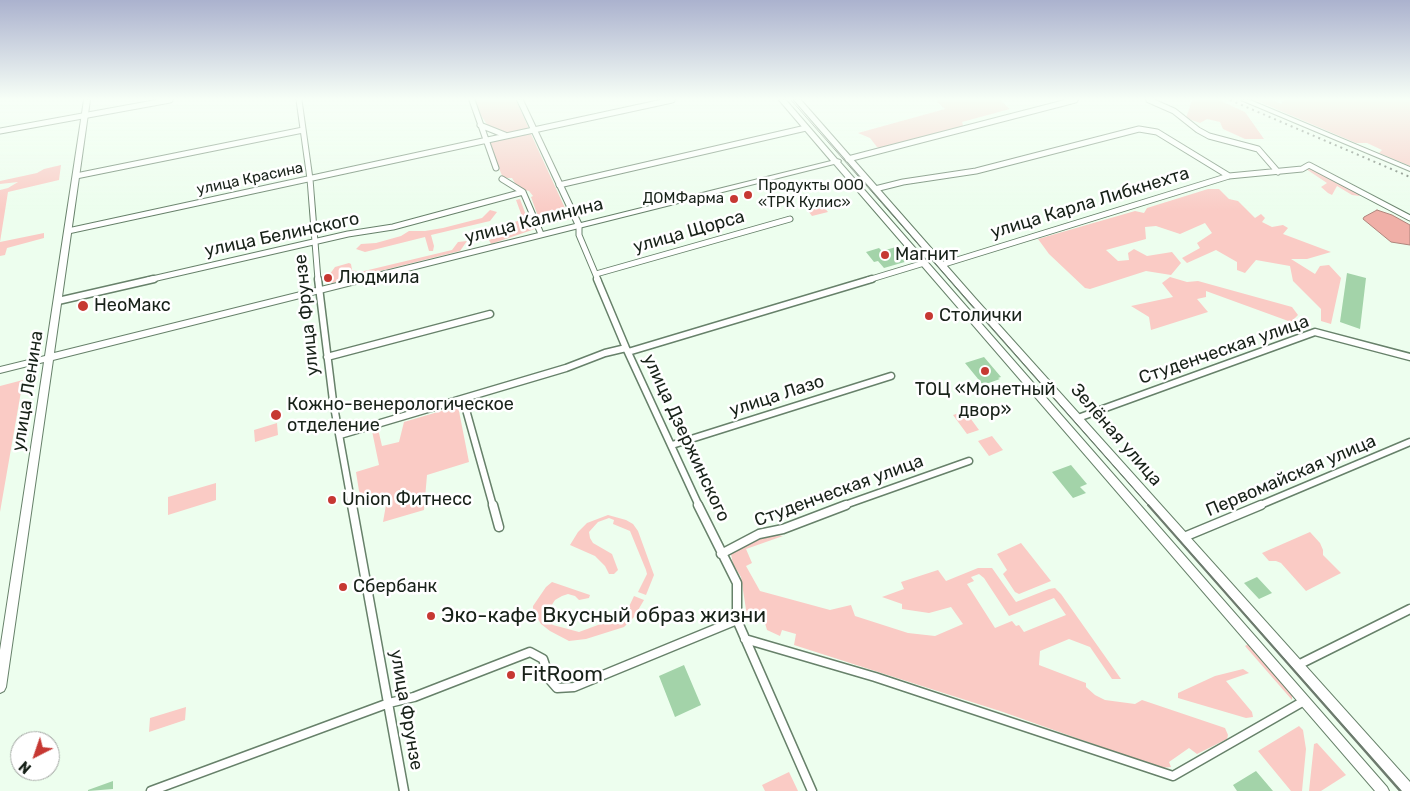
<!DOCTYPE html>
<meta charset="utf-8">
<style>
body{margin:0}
#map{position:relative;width:1410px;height:791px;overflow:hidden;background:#edfeee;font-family:Rubik,sans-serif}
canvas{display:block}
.north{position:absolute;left:10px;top:731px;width:50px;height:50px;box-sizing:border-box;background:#fff;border:1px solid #a3a7a3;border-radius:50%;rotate:221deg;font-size:14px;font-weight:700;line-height:20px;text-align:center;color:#182219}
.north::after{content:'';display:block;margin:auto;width:18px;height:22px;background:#c63832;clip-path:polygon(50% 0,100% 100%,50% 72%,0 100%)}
</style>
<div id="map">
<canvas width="1410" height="791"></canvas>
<div class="north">N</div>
</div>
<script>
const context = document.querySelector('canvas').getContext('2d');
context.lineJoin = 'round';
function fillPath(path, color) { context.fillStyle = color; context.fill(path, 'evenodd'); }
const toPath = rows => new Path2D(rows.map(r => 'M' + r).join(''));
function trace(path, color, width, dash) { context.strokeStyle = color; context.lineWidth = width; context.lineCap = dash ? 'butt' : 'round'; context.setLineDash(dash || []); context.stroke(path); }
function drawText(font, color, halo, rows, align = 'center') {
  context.font = font + ' Rubik,sans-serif'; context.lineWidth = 5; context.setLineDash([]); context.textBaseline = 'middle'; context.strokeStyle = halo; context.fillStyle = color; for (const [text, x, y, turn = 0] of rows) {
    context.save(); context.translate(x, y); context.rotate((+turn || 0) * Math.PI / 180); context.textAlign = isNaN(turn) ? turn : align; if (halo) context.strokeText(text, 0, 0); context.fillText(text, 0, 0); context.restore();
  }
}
const green = toPath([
 [475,100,516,100,529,129,506,133,488,126,480,114],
 [938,100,1000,100,1010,109,962,122,964,128,883,150,877,147,870,138,858,133,945,109,937,102],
 [1192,100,1219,100,1245,112,1264,139,1245,139,1223,129,1220,122,1207,119,1200,123,1186,118],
 [1255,100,1273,100,1281,104,1284,100,1410,100,1410,166,1379,153,1382,150,1367,143,1356,143],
 [530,132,570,219,543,225,532,230,491,244,489,240,511,232,512,223,523,219,516,200,520,199,530,226,535,227,540,222,531,197,533,196,529,191,518,188,512,178,503,178,488,141],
 [61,165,59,180,8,192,0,242,44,233,44,238,7,248,5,255,0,256,0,190,8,188,18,182,0,184,0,181,37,173,44,169],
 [1308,168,1315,168,1356,191,1360,196,1352,195,1337,186,1332,195,1328,193,1321,187,1327,183,1306,169],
 [1208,189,1219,189,1229,199,1238,201,1255,218,1261,214,1265,218,1262,222,1272,227,1283,225,1288,228,1283,234,1331,252,1307,259,1291,259,1315,274,1320,266,1329,265,1341,278,1331,324,1321,321,1321,309,1293,281,1290,266,1256,260,1245,273,1237,270,1237,262,1216,250,1187,263,1182,258,1200,248,1197,243,1212,233,1205,223,1180,234,1156,226,1145,227,1146,239,1106,250,1118,261,1129,260,1128,253,1134,249,1147,256,1172,252,1181,263,1171,275,1146,271,1090,289,1085,288,1049,254,1038,239,1135,211,1144,213,1147,208],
 [817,199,828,212,812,216,802,203],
 [490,210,497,212,490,221,431,235,434,246,433,251,429,251,425,237,365,252,356,249,361,244,376,243,401,236,409,231,425,231,443,228,482,218],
 [467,241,460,251,328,284,327,278,335,267,349,263,351,264,352,270,360,272,452,250,458,242],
 [1170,277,1187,282,1198,281,1292,307,1298,315,1291,322,1206,291,1206,297,1197,299,1208,312,1151,330,1149,317,1131,306,1173,297,1162,283],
 [23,380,0,512,0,386],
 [458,406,469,462,427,475,424,510,383,522,386,505,380,498,364,499,359,491,356,472,379,465,372,431,378,429,382,446,399,442,404,422],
 [965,411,979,430,967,434,953,415],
 [277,423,278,435,255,442,254,430],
 [992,436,1003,450,989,456,978,441],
 [216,483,216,500,168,515,168,497],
 [608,515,626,520,633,524,638,531,654,575,646,595,638,592,647,574,646,570,630,531,613,524,614,520,609,518,598,522,589,532,590,538,593,543,612,554,618,570,614,574,609,574,605,566,595,556,570,545,578,532,587,523],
 [1310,532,1320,543,1323,550,1323,555,1341,573,1306,591,1281,563,1276,561,1269,561,1262,553],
 [771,534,783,536,746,549,752,563,746,566,760,591,830,610,851,605,855,616,908,633,935,636,963,624,951,607,929,613,902,609,902,604,882,597,904,589,901,582,938,570,946,581,978,568,992,568,1016,602,1049,589,1055,588,1061,594,1121,679,1112,679,1090,647,1069,639,1040,651,1039,665,1086,683,1086,687,1095,695,1105,700,1135,704,1142,700,1225,728,1228,735,1227,739,1197,754,1189,748,1169,762,1171,767,1161,768,1003,712,794,645,796,634,782,630,780,636,767,630,765,623,751,620,747,616,741,577,733,564,731,554,739,548,760,537],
 [979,574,984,578,1009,616,1054,598,1066,615,1024,632,1019,625,1016,626,1012,621,995,628,967,584,974,581,971,577],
 [1021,543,1051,581,1019,594,1015,592,1003,574,1007,570,997,554],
 [552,582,590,595,589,598,579,600,575,596,568,594,562,596,555,600,546,614,547,619,553,625,579,632,625,615,634,596,644,600,634,617,624,627,586,639,569,641,550,631,541,624,533,611,533,606,546,587],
 [1250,643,1292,695,1292,700,1245,646],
 [1243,669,1249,673,1226,681,1252,712,1253,717,1246,718,1178,698,1178,693,1215,676],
 [186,707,185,720,149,732,150,718],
 [1299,726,1303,730,1306,749,1302,791,1291,791,1258,751],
 [1317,743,1346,775,1321,791,1309,791,1314,744],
 [789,772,798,791,765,791,762,785]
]);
const water = toPath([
 [1377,210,1392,215,1410,225,1410,245,1391,242,1363,219,1364,217,1377,210]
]);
const building = toPath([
 [896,247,908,261,884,268,878,261,874,262,866,252,879,248,882,251],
 [1347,273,1366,278,1360,329,1340,322],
 [984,357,1001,377,998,378,1000,379,983,385,965,363],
 [1071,465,1087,484,1080,487,1086,493,1073,498,1052,472],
 [1257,577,1272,593,1259,599,1244,583],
 [684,665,701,705,675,717,659,676],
 [1256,771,1273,791,1237,791,1233,785],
 [113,781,113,789,88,791,88,790]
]);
const streetFar2 = toPath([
 [299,100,310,179,318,280],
 [472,100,496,168],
 [1149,100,1174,111,1198,130,1209,136,1258,149,1278,172],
 [480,125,505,135],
 [0,131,170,100],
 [848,159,1075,100],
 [76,176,303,130],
 [502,179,523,192],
 [559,185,806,128],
 [875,189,903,182,976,171,1139,129,1157,132,1229,176],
 [579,225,579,235,598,280],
 [68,231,672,100],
 [941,265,1229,176,1302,169,1309,165,1410,218],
 [596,274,790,219],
 [148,280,348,234,393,227,523,192,541,234],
 [868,280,924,263]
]);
const streetFar1 = toPath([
 [318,279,333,401,352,506],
 [597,279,626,348,699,506],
 [58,301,154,279],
 [628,352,872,279],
 [327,357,490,314],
 [463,399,493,506],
 [1078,418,1315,332,1410,357],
 [340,435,566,368,605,353,626,348],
 [672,445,891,376],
 [842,506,969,461],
 [1258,506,1410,442]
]);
const street = toPath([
 [352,505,404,791],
 [493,505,499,527],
 [698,505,737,583,737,620,812,791],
 [1184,537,1261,505],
 [721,554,759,534,783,529,846,505],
 [745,639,875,677,1173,776,1304,701],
 [1298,665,1410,609],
 [151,791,389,703,414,697,530,652,543,659,550,680,557,688,574,687,737,620]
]);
const secondary = toPath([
 [84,100,90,100,54,353,575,224,517,100,523,100,581,223,831,161,779,100,786,100,837,159,840,160,841,161,840,162,1387,787,1389,791,1375,791,834,164,53,360,6,687,4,691,0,693,0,650,44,362,0,373,0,367,45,356,84,100],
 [794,100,801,100,976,299,1410,782,1410,791,1402,791,970,303,794,100],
 [1241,100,1250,100,1410,167,1410,171,1241,100]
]);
const tramFar1 = toPath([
 [791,100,1149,506]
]);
const tram = toPath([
 [1148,505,1400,791]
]);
const rail = toPath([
 [1230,100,1410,177]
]);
const markers = [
 [748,195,5,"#c63832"],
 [734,199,5,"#c63832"],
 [885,255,5,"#c63832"],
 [328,278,5,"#c63832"],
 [83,306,6,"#c63832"],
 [929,316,5,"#c63832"],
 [985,371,5,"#c63832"],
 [276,415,6,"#c63832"],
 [332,500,5,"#c63832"],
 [343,587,5,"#c63832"],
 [431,616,5,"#c63832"],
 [511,675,5,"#c63832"]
];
const farStreetnames = [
 ["улица Красина",250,179,-12]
];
const farPoinames = [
 ["Продукты ООО",758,186],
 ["«ТРК Кулис»",758,203],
 ["ДОМФарма",724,199,"right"]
];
const streetNames = [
 ["улица Карла Либкнехта",1090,203,-17],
 ["улица Калинина",534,221,-14],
 ["улица Щорса",689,232,-16],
 ["улица Белинского",282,235,-12],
 ["улица Фрунзе",307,315,-96],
 ["Студенческая улица",1224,350,-19],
 ["улица Ленина",28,391,-81],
 ["улица Лазо",777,396,-18],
 ["Зелёная улица",1116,435,49],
 ["улица Дзержинского",686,438,65],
 ["Первомайская улица",1291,476,-23],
 ["Студенческая улица",839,491,-20],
 ["улица Фрунзе",406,710,80]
];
const poiNames = [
 ["Магнит",895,255],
 ["Людмила",338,278],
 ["НеоМакс",94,306],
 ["Столички",939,316],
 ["ТОЦ «Монетный",985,390,"center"],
 ["двор»",985,411,"center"],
 ["Кожно-венерологическое",287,405],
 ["отделение",287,426],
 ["Union Фитнесс",342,500],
 ["Сбербанк",353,587]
];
const nearPoinames = [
 ["Эко-кафе Вкусный образ жизни",441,616],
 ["FitRoom",521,675]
];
fillPath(green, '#facbc5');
fillPath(water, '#f0afa7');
trace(water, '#af857c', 1);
fillPath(building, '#a3d3a9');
trace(streetFar2, '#67816a', 7);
trace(streetFar1, '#67816a', 9);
trace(street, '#67816a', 11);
trace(secondary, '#67816a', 2);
trace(streetFar2, '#fff', 5);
trace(streetFar1, '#fff', 6);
trace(street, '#fff', 8);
fillPath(secondary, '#fff');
trace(tramFar1, '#6d7a6e', 1);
trace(tram, '#6d7a6e', 2);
trace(rail, '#6d7a6e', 2, [2, 4]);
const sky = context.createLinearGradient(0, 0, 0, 211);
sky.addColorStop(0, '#abb2ce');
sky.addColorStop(0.47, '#f7fff7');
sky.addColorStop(1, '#f7fff700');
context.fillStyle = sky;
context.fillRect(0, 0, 1410, 211);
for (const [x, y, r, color] of markers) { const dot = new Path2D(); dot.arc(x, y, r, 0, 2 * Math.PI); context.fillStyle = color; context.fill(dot); trace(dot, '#fff', 2); }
drawText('15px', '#182219', '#fff', farStreetnames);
drawText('15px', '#182219', '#fff', farPoinames, 'left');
drawText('18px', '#182219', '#fff', streetNames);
drawText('18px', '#182219', '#fff', poiNames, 'left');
drawText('21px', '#182219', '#fff', nearPoinames, 'left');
</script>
